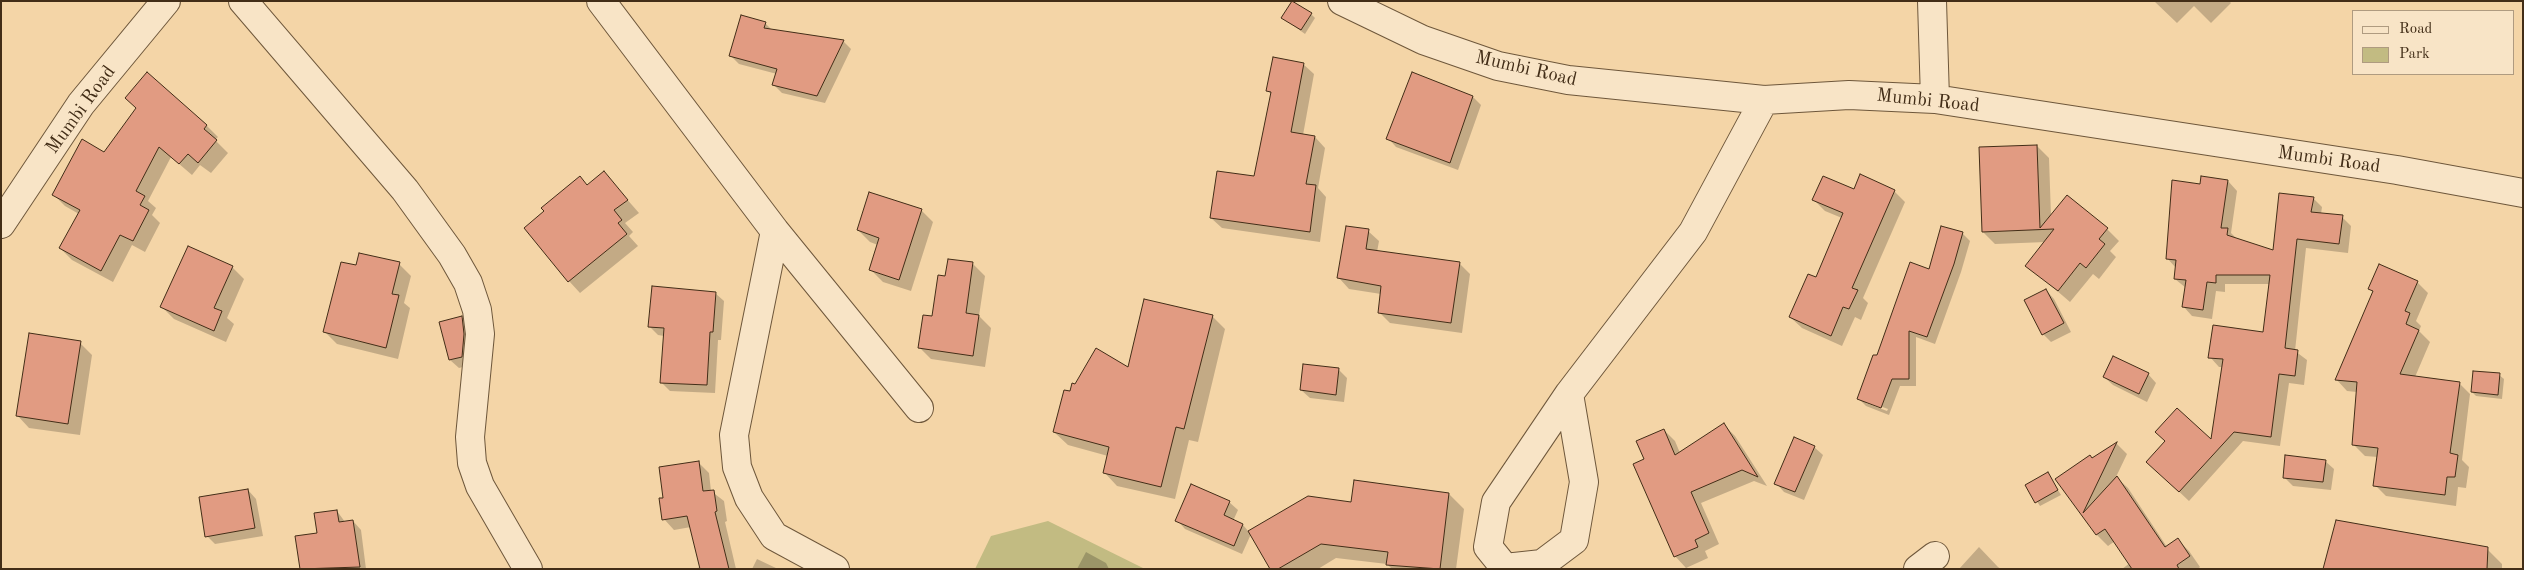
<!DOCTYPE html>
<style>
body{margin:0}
#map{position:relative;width:2524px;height:570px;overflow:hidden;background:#f4d5a7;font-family:"Old Standard TT",serif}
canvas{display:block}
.frame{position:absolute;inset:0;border:2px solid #422d17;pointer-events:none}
.legend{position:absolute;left:2352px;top:10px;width:162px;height:65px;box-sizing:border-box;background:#f8e4c6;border:1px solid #af9b80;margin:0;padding:6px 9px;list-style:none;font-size:15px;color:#422d17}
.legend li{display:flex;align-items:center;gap:10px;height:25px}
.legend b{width:25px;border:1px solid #af9b80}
</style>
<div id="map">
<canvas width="2524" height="570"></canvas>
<div class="frame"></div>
<ul class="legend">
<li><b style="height:6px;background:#f8e4c6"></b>Road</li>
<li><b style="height:14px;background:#c2bb82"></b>Park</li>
</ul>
</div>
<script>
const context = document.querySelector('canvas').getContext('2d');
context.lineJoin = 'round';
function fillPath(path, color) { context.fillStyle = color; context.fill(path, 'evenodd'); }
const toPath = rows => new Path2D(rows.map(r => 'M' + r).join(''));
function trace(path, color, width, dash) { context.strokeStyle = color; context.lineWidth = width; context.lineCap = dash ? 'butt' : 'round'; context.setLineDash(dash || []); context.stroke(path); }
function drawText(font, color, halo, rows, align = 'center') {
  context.font = font + ' "Old Standard TT",serif'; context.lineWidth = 4.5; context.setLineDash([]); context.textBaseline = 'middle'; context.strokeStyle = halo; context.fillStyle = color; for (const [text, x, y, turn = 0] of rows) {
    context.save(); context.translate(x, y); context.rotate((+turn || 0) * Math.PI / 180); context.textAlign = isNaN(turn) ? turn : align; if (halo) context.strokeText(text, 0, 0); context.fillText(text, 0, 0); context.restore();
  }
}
const green = toPath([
 [1048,521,1145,569,975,569,991,536]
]);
const shadow = toPath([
 [2154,1,2229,1,2231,3,2211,23,2194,6,2177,23],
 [1311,14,1315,18,1305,34,1283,18],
 [765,23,772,30,843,41,851,49,825,103,782,93,773,84,777,74,739,64,730,55],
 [1303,64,1314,74,1303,135,1315,137,1325,148,1318,188,1326,197,1320,242,1222,228,1211,218,1255,177,1271,94,1268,91],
 [147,74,207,126,218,137,215,140,228,153,211,173,200,165,192,175,171,157,148,201,156,208,152,215,160,223,145,252,132,245,113,282,72,260,60,248,79,214,65,206,53,194,105,153,137,109],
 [1473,97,1481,105,1458,170,1396,147,1388,138],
 [2037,146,2049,158,2051,216,2107,229,2119,241,2110,251,2116,257,2099,279,2093,274,2070,302,2027,265,2046,242,1995,244,1983,232],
 [604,173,639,213,625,223,633,232,629,236,638,246,580,293,569,281,588,186],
 [2202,178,2228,181,2237,191,2231,233,2237,239,2274,252,2313,198,2322,207,2321,214,2342,217,2351,226,2348,253,2306,248,2295,351,2307,360,2304,385,2289,383,2280,446,2243,441,2189,501,2157,471,2212,442,2223,367,2219,367,2210,357,2265,334,2270,284,2225,284,2225,292,2216,291,2212,319,2192,316,2183,306,2186,288,2175,279,2176,268,2167,258,2201,186],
 [1854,191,1894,191,1905,202,1863,298,1868,303,1861,320,1855,317,1842,346,1802,328,1790,317,1816,278,1842,218,1825,211,1814,200],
 [921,210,933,222,911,291,883,282,871,270,878,245,870,242,858,230],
 [1368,231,1379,241,1377,252,1459,263,1470,274,1462,333,1390,323,1379,312,1381,294,1349,289,1339,278],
 [1962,233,1970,241,1961,272,1935,344,1916,337,1916,386,1900,386,1889,415,1866,406,1858,398,1878,356,1930,270],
 [1866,401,1888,409,1887,411,1866,403],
 [949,260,973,264,985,276,979,316,991,328,985,367,931,359,919,347,933,318,946,277],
 [399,264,411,276,404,303,410,308,398,359,337,344,325,332,357,267],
 [232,267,244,279,227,318,234,324,226,342,174,319,162,307],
 [2417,282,2428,293,2416,321,2421,326,2419,331,2430,342,2415,377,2459,383,2470,394,2462,460,2469,467,2466,488,2458,487,2456,506,2386,496,2375,485,2378,457,2365,456,2354,445,2357,392,2347,391,2336,379,2374,293,2370,289],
 [2046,290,2054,299,2071,332,2051,342,2043,334],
 [715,293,724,301,721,340,718,340,715,393,670,391,661,382,664,336,658,335,650,327],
 [1212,316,1225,329,1198,442,1189,440,1175,499,1117,486,1104,472,1108,456,1068,445,1054,432,1076,385,1128,369],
 [462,318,470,326,470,365,459,368,450,360,441,323],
 [80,343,92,355,80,435,29,428,17,415],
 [1338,369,1347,378,1344,402,1310,398,1301,390],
 [2148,374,2156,383,2147,402,2113,385,2104,377],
 [2499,375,2504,379,2502,399,2476,396,2472,392],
 [1724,425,1735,436,1767,486,1754,481,1701,503,1719,544,1705,551,1708,558,1686,568,1675,556,1646,460,1664,430,1675,441,1680,453],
 [2116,443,2127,454,2116,477,2128,488,2167,547,2178,540,2189,551,2200,567,2198,569,2122,569,2130,563,2115,541,2108,546,2097,535,2057,480],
 [1814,447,1823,455,1804,500,1784,492,1776,483],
 [2325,461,2334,469,2331,490,2293,486,2284,477],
 [699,463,709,473,711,491,724,501,727,521,725,522,736,569,693,569,701,567,691,527,674,530,664,519,664,499],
 [2048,474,2061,495,2040,506,2027,486],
 [248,490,256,499,263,536,215,544,207,536],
 [1449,494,1464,509,1456,569,1392,569,1387,564,1336,558,1318,569,1271,569,1251,534,1242,554,1185,529,1177,520,1229,502,1238,510,1233,521,1243,525,1249,532,1353,503],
 [337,511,345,522,353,521,361,530,366,569,301,569,318,534],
 [1979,547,1998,567,2001,569,1959,569],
 [2487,549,2502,564,2502,569,2324,569],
 [1086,552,1106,563,1109,569,1077,569],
 [757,559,778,569,752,569]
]);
const building = toPath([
 [1292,1,1312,13,1301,30,1281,18,1292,1],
 [741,15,766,22,764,28,844,40,817,96,772,85,777,69,729,56,741,15],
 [1273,57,1304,63,1291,132,1315,136,1306,184,1316,185,1310,232,1210,218,1217,171,1254,176,1271,92,1266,91,1273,57],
 [147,72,207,125,204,129,217,140,198,163,188,154,179,164,159,147,136,191,145,196,140,205,149,210,133,241,120,235,101,271,59,248,80,210,52,195,82,139,104,152,136,108,125,98,147,72],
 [1412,72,1473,96,1450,163,1386,139,1412,72],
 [2037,145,2040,228,2067,195,2108,228,2099,239,2105,244,2086,268,2080,263,2058,291,2025,266,2054,229,1982,232,1979,147,2037,145],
 [604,171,628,200,614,210,622,220,618,223,627,234,568,282,524,228,544,211,541,208,580,176,587,185,604,171],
 [1860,174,1895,190,1852,288,1858,290,1849,309,1843,307,1831,336,1789,317,1808,274,1816,277,1843,213,1812,200,1823,176,1854,189,1860,174],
 [2201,176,2228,180,2221,228,2228,228,2227,235,2273,250,2279,193,2314,197,2311,212,2343,215,2339,244,2297,239,2285,348,2298,350,2295,376,2279,374,2271,437,2234,432,2179,492,2146,462,2165,441,2155,432,2177,408,2211,439,2223,359,2208,358,2213,325,2263,332,2270,275,2216,275,2216,283,2207,282,2203,310,2182,307,2186,280,2174,279,2176,260,2166,259,2172,180,2200,184,2201,176],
 [869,192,922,209,899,280,869,270,879,238,857,230,869,192],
 [1346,226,1369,229,1366,249,1460,262,1451,323,1378,313,1381,286,1337,278,1346,226],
 [1941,226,1963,232,1954,264,1927,337,1909,331,1909,379,1892,379,1881,408,1857,399,1873,355,1877,355,1910,262,1929,269,1941,226],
 [188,246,233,266,214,308,222,311,214,331,160,307,188,246],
 [359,253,400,262,392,294,399,295,386,348,323,332,341,262,356,265,359,253],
 [948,259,973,262,966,313,979,315,973,356,918,348,923,315,932,316,938,275,945,276,948,259],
 [2379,264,2418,281,2405,311,2410,313,2406,324,2419,330,2400,374,2460,382,2450,453,2458,455,2455,477,2447,477,2445,495,2373,486,2378,448,2352,445,2357,382,2335,380,2373,291,2368,289,2379,264],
 [652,286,716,292,713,332,710,332,707,385,660,383,664,328,648,327,652,286],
 [2046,289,2064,323,2042,335,2024,300,2046,289],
 [1144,299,1213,315,1184,429,1176,427,1161,487,1103,473,1109,447,1053,432,1064,390,1070,391,1072,383,1075,384,1096,348,1128,367,1144,299],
 [462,316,464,334,462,357,449,360,439,322,462,316],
 [29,333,81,341,68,424,16,416,29,333],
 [2113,356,2149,373,2139,394,2103,377,2113,356],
 [1303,364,1339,368,1336,395,1300,390,1303,364],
 [2473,371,2500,373,2498,395,2471,392,2473,371],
 [1724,423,1758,477,1742,470,1691,492,1709,533,1695,540,1698,547,1674,557,1633,464,1644,459,1636,441,1664,429,1675,455,1724,423],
 [1794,437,1815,446,1795,492,1774,484,1794,437],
 [2117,442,2083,513,2117,476,2165,547,2178,538,2190,556,2177,565,2179,569,2132,569,2105,529,2096,535,2055,479,2090,455,2092,458,2117,442],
 [2285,455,2326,460,2323,482,2283,478,2285,455],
 [699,461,703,491,714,490,717,511,715,512,729,569,700,569,687,516,662,520,659,498,663,498,659,467,699,461],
 [2048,472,2058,490,2035,503,2025,485,2048,472],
 [1354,480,1449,493,1440,569,1386,565,1388,552,1321,544,1278,569,1270,569,1248,531,1308,496,1351,502,1354,480],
 [1191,484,1230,501,1224,515,1243,524,1234,546,1175,521,1191,484],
 [248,489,255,528,205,537,199,497,248,489],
 [337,510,339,522,353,520,360,567,300,569,295,536,317,533,314,513,337,510],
 [2336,520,2488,547,2487,569,2323,569,2336,520]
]);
const minor = toPath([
 [243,1,405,190,452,255,468,283,477,310,480,334,470,437,472,463,480,486,528,569],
 [601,1,775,231,919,408],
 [1342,1,1423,40,1498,66,1568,80,1764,100,1849,95,1935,99,2397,170,2523,193],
 [1932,1,1935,99],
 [1,224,81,104,166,1],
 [775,231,734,435,737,467,749,498,774,536,835,569],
 [1569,394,1584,482,1574,540,1542,564,1505,568,1488,547,1496,502,1569,394,1693,232,1764,100],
 [1918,569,1935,556]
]);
const streetNames = [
 ["Mumbi Road",1526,69,13],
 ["Mumbi Road",1928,101,6],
 ["Mumbi Road",81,110,-54],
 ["Mumbi Road",2329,160,8]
];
fillPath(green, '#c2bb82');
fillPath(shadow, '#0003');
fillPath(building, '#e19b82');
trace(building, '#422d17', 1);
trace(minor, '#6e573b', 30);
trace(minor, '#f8e4c6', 28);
drawText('19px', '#422d17', '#f8e4c6', streetNames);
</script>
